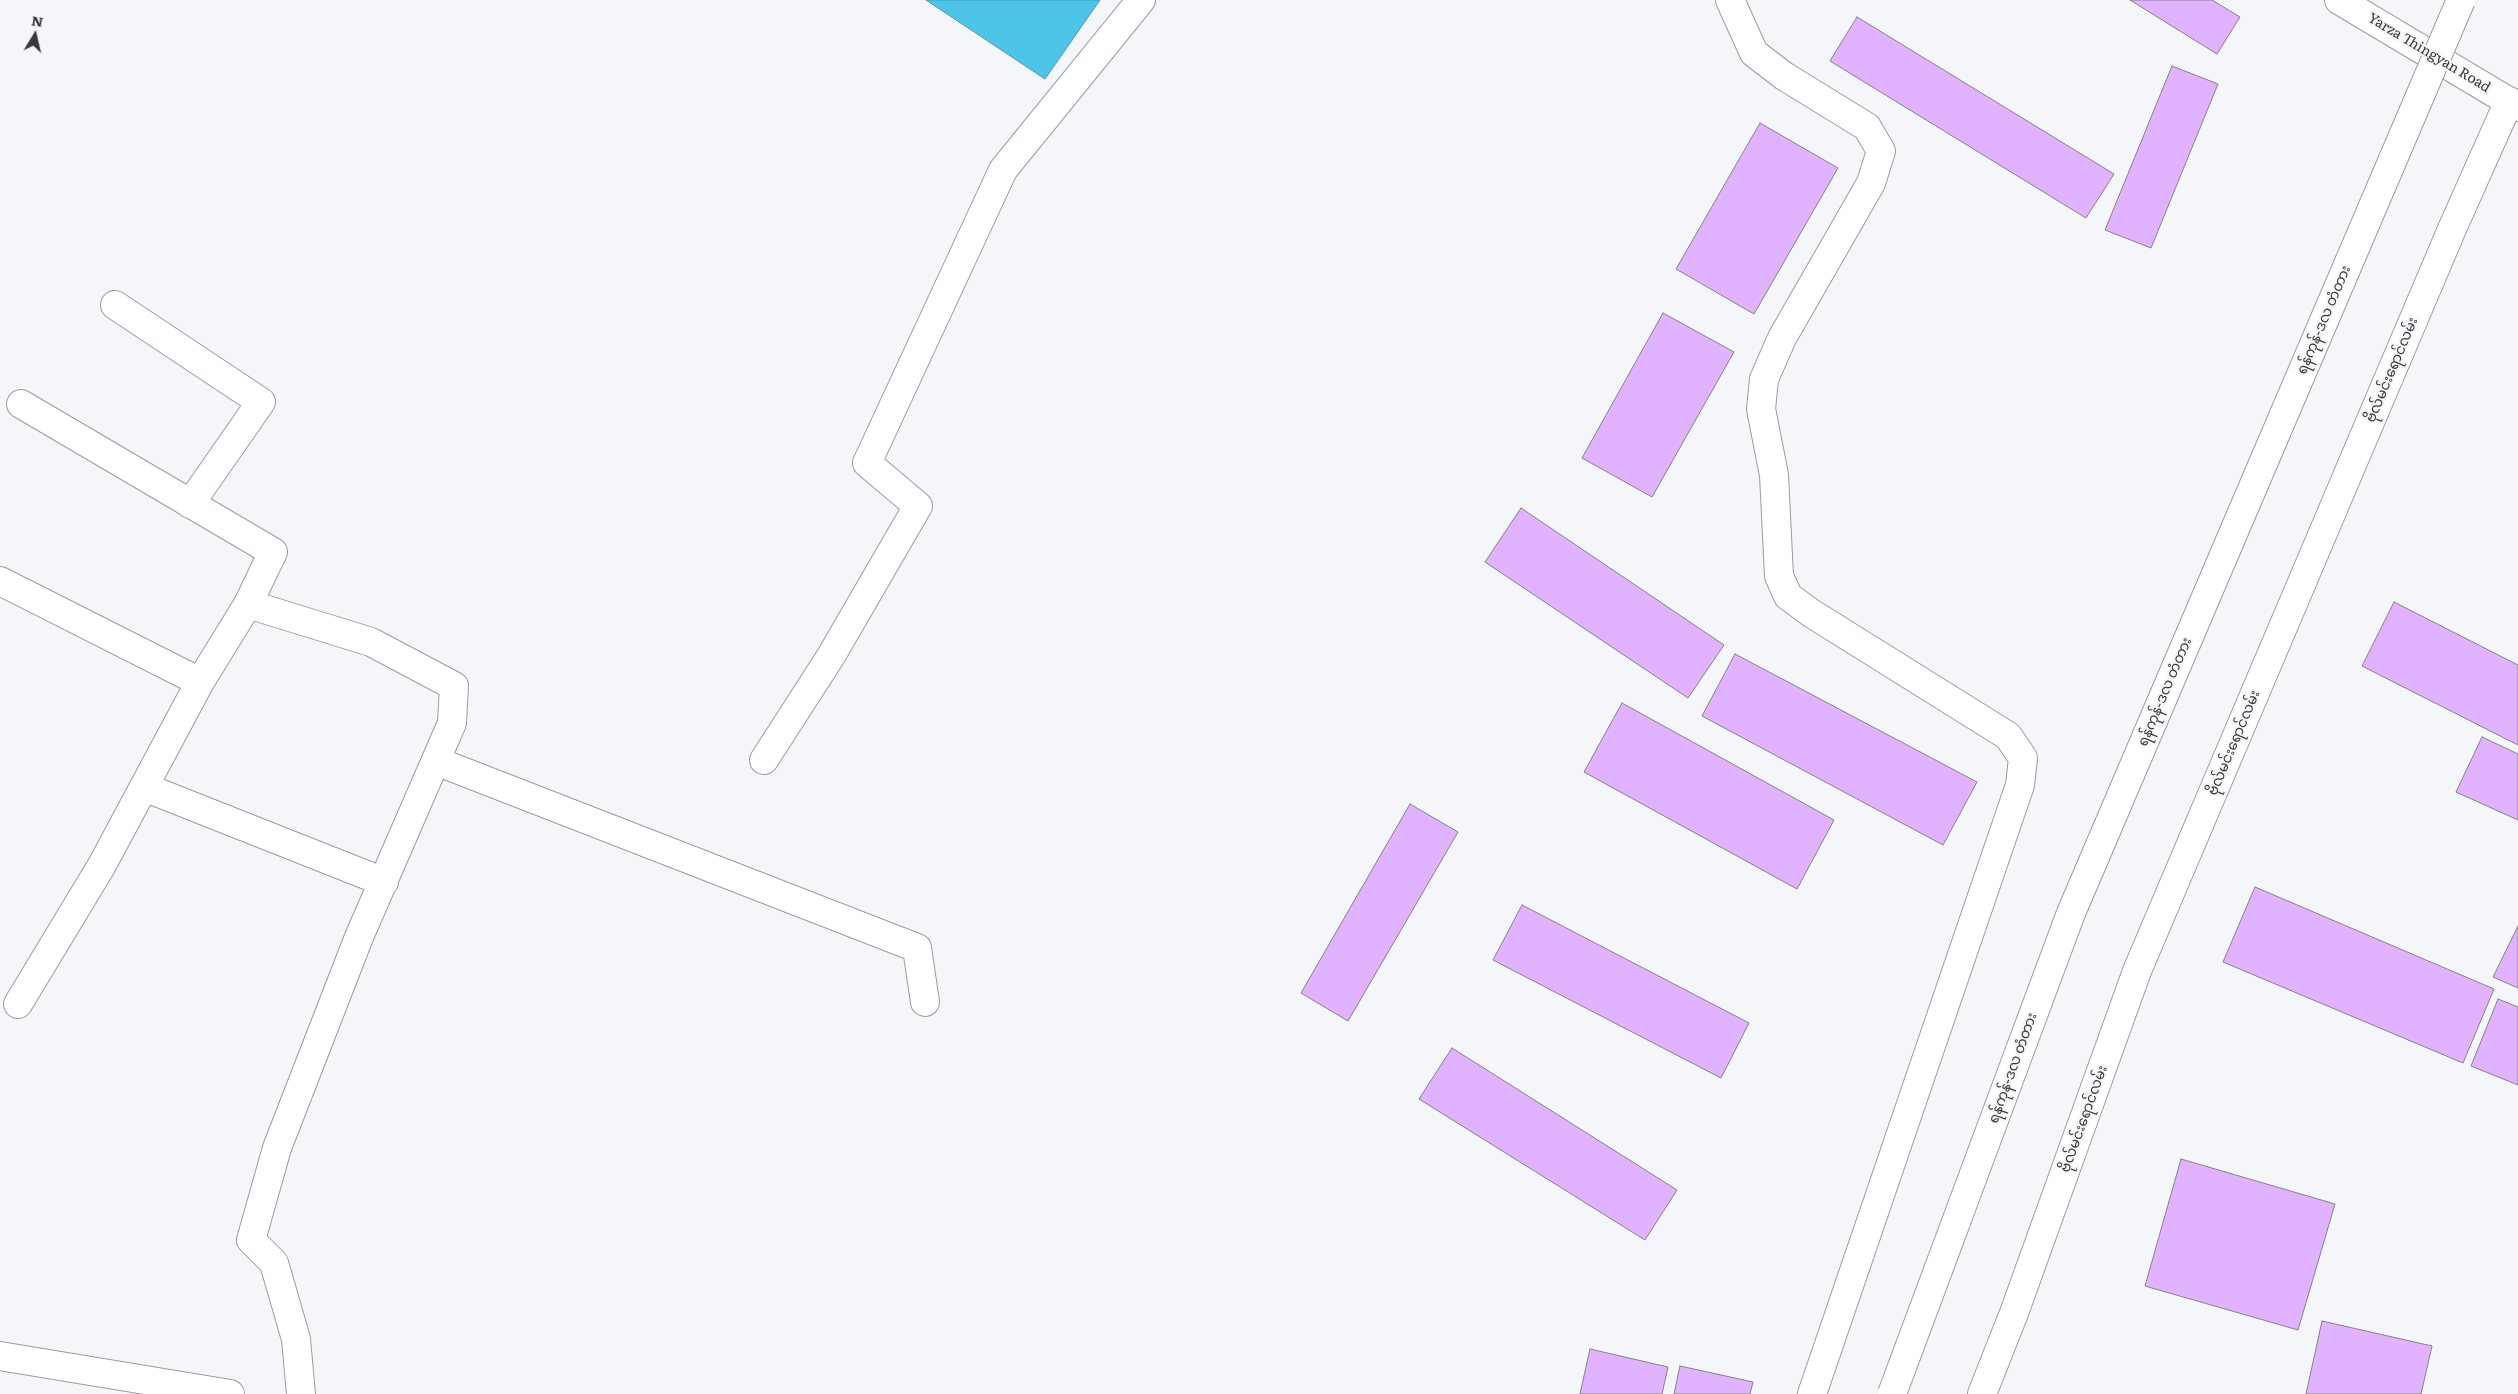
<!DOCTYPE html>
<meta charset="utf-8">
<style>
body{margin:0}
#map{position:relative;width:2518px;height:1394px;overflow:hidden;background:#f5f6fa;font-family:Literata,serif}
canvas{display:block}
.north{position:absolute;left:10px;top:10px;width:50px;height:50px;-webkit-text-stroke:4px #f5f6fa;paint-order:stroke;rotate:9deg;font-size:14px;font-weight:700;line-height:20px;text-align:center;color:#38383a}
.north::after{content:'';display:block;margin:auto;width:18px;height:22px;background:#38383a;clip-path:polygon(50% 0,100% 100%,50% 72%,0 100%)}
</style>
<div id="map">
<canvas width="2518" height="1394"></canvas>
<div class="north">N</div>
</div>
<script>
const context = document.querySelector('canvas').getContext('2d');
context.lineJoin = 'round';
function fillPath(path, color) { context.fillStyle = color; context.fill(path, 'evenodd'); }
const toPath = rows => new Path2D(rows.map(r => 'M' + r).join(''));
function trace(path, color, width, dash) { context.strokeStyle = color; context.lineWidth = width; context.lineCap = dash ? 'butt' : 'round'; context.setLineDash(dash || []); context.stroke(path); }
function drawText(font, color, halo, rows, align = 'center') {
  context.font = font + ' Literata,"Noto Sans Myanmar",serif'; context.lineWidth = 4.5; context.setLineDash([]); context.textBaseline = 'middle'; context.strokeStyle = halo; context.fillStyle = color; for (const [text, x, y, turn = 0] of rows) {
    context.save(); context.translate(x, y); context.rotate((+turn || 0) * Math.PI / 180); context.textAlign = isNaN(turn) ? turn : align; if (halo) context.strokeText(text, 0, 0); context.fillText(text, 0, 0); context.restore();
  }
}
const water = toPath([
 [926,0,1100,0,1045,79,926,0]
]);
const building = toPath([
 [2130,0,2212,0,2240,17,2217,54,2130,0],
 [1857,17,2114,174,2086,218,1830,61,1857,17],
 [2172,66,2218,84,2151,248,2105,230,2172,66],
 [1760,123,1838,168,1754,314,1676,269,1760,123],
 [1663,313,1734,352,1652,497,1582,458,1663,313],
 [1521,508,1724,645,1688,698,1485,562,1521,508],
 [2394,602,2518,665,2518,745,2362,666,2394,602],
 [1735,654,1977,782,1943,845,1702,716,1735,654],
 [1622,703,1834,820,1797,889,1584,772,1622,703],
 [2482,737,2518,754,2518,820,2456,792,2482,737],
 [1410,804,1458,832,1348,1021,1301,993,1410,804],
 [2255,887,2494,989,2463,1063,2223,962,2255,887],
 [1522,905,1749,1023,1721,1078,1493,960,1522,905],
 [2518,926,2518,988,2493,977,2518,926],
 [2498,999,2518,1007,2518,1085,2471,1066,2498,999],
 [1452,1048,1677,1190,1645,1240,1419,1099,1452,1048],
 [2181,1159,2335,1204,2298,1330,2145,1286,2181,1159],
 [2322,1321,2432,1346,2421,1394,2306,1394,2322,1321],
 [1590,1349,1668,1367,1662,1394,1580,1394,1590,1349],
 [1680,1366,1753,1382,1750,1394,1674,1394,1680,1366]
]);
const minor = toPath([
 [1730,0,1754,53,1784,76,1867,127,1881,151,1871,183,1782,338,1764,379,1761,409,1774,475,1779,576,1788,596,1811,613,2008,736,2023,758,2020,785,1812,1394],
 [2339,0,2518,107],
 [115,305,261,402,190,504],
 [21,404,273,552,248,604],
 [0,581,200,682],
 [764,760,831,656,918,506,867,463,1003,170,1141,0],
 [436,761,917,948,925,1002],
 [144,787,384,882],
 [18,1004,102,865,200,682,248,604,371,642,454,686,452,723,359,937,277,1148,251,1240,274,1263,296,1339,301,1394],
 [0,1356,230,1394],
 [1982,1394,2014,1313,2137,971,2452,229,2509,101]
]);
const majorBridge = toPath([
 [1892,1394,2071,913,2461,0]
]);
const streetNames = [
 ["Yarza Thingyan Road",2429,53,31],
 ["ရန်ကုန်-ဒလ တံတား",2324,320,-67],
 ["ဗိုလ်မင်းရောင်လမ်း",2392,370,-67],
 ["ရန်ကုန်-ဒလ တံတား",2165,692,-67],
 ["ဗိုလ်မင်းရောင်လမ်း",2234,743,-67],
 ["ရန်ကုန်-ဒလ တံတား",2013,1068,-70],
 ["ဗိုလ်မင်းရောင်လမ်း",2084,1119,-70]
];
fillPath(water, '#4fc4e9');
trace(water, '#489ab4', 1);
fillPath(building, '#e1b2ff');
trace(building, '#848285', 1);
trace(minor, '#9a9c9f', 30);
trace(minor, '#fff', 28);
trace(majorBridge, '#9a9c9f', 30, []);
trace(majorBridge, '#fff', 28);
drawText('14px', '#38383a', '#f5f6fa', streetNames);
</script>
